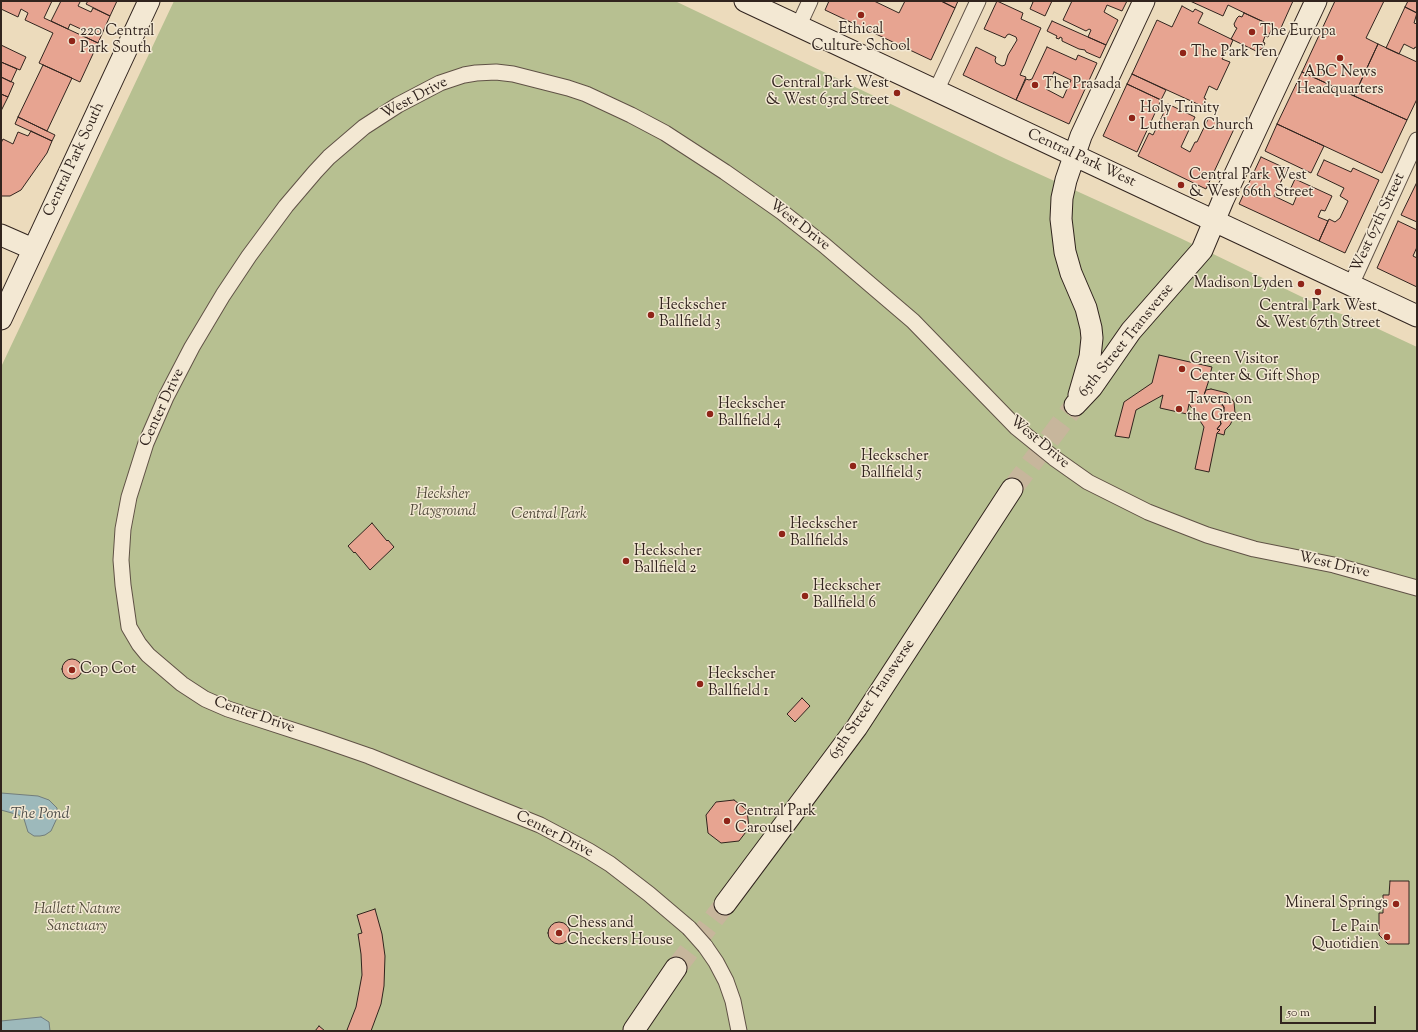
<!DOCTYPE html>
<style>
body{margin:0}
#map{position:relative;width:1418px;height:1032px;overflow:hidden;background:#ecdbbc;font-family:"Sorts Mill Goudy",serif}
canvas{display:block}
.frame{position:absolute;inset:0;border:2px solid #31241e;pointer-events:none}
.scale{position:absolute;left:1280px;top:1006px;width:96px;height:18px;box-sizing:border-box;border:2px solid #31241e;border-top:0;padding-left:5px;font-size:12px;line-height:14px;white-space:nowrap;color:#31241e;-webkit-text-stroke:3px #f3e8d3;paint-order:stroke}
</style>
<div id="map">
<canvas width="1418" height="1032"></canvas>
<div class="frame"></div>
<div class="scale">50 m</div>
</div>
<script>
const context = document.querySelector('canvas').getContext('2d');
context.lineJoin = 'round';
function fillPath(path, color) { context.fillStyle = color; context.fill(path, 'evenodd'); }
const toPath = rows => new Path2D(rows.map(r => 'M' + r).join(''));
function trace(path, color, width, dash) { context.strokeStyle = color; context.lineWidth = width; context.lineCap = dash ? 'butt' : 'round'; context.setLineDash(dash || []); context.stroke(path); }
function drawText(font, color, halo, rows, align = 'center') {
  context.font = font + ' "Sorts Mill Goudy",serif'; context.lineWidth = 3; context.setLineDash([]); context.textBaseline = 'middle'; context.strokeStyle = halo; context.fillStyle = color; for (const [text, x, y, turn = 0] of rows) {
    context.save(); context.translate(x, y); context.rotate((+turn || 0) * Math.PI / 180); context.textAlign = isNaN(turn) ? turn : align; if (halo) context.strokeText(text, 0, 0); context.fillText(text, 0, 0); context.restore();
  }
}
const green = toPath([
 [174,1,675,1,1006,159,1180,238,1329,310,1357,319,1417,347,1417,1031,1,1031,1,367]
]);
const water = toPath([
 [1,793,38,796,49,800,57,808,57,818,51,831,45,835,40,836,34,836,28,832,24,819,19,815,1,810,1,793],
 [41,1017,49,1022,50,1031,1,1031,1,1021,41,1017]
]);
const building = toPath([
 [1,1,52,1,44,18,98,43,80,82,39,63,53,33,25,20,28,13,21,9,18,17,1,9,1,1],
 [61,1,79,1,80,2,78,6,91,12,93,8,110,16,98,43,81,35,83,30,70,24,68,29,51,21,61,1],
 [88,1,117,1,110,16,86,4,88,1],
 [829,1,874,1,899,13,905,1,941,1,955,8,931,60,825,10,829,1],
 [941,1,958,1,955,8,941,1],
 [997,1,1023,13,1021,19,1041,28,1020,75,1026,77,1016,100,963,75,976,47,996,57,995,60,996,63,1002,66,1005,65,1008,55,1017,40,1016,37,1009,34,1007,35,1005,38,984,29,997,1],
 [1031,1,1052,1,1045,16,1030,9,1033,2,1031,1],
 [1072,1,1127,1,1122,11,1107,5,1104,12,1118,20,1106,45,1088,37,1091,30,1089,29,1086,31,1063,20,1072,1],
 [1190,1,1293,1,1280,30,1228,5,1223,16,1190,1],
 [1335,1,1384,1,1366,38,1378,44,1354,96,1302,72,1335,1],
 [1408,1,1417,1,1417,13,1405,7,1408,1],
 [1182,6,1193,12,1195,9,1203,13,1198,23,1233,40,1230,47,1228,47,1222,59,1230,62,1217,90,1209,86,1204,98,1206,99,1202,106,1132,74,1157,20,1172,27,1182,6],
 [1405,7,1417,13,1414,23,1417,24,1417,48,1415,47,1414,49,1404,44,1399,54,1386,48,1405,7],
 [1244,13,1273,26,1268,37,1265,36,1263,42,1265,43,1262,49,1256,51,1231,39,1237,28,1235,27,1234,24,1237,18,1239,16,1242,17,1244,13],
 [1052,21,1106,45,1100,58,1086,52,1085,50,1079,49,1062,41,1062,38,1060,37,1059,39,1056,38,1057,36,1047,31,1052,21],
 [1378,44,1417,62,1417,99,1407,120,1354,96,1378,44],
 [1,45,26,57,20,70,1,62,1,45],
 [1047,47,1076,60,1078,55,1097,63,1069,124,1016,100,1026,79,1029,80,1032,79,1047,47],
 [1054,72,1071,80,1063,98,1046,89,1054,72],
 [1,62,17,69,11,82,1,77,1,62],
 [43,65,72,78,47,131,18,117,43,65],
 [1302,72,1407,120,1382,173,1277,124,1302,72],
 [1132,74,1166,90,1161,100,1127,84,1132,74],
 [1,77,14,83,8,97,1,94,1,77],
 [1127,84,1161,100,1137,152,1103,136,1127,84],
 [1,94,8,97,1,111,1,94],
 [1168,104,1195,117,1181,147,1190,152,1195,142,1197,142,1209,117,1234,129,1206,189,1138,156,1149,133,1153,135,1168,104],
 [18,117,55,135,52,141,15,124,18,117],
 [1277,124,1324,146,1311,173,1265,151,1277,124],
 [31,131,52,141,47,153,21,190,10,196,1,196,1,143,3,139,13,144,18,132,28,136,31,131],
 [1261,157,1287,169,1274,196,1293,205,1297,195,1289,192,1295,179,1332,196,1325,211,1321,210,1318,217,1328,221,1319,241,1239,204,1261,157],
 [1324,160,1351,172,1353,168,1379,180,1345,253,1319,241,1329,219,1335,222,1340,218,1348,201,1340,196,1344,188,1317,175,1324,160],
 [1417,182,1417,222,1401,215,1417,182],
 [1398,221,1417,230,1417,247,1413,256,1417,258,1417,287,1377,268,1398,221],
 [1159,355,1212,367,1208,383,1204,395,1206,402,1211,400,1216,400,1221,402,1224,407,1224,412,1223,416,1220,420,1221,424,1217,429,1220,430,1217,433,1209,472,1195,469,1204,427,1189,404,1187,414,1160,408,1163,395,1136,410,1129,438,1115,436,1124,402,1152,383,1159,355],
 [1211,389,1227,393,1234,402,1235,413,1245,415,1243,421,1233,419,1230,425,1225,430,1224,435,1217,433,1220,430,1217,429,1221,424,1220,420,1223,416,1224,407,1216,400,1211,400,1206,402,1204,395,1206,390,1211,389],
 [372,523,387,541,388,540,394,547,370,570,355,552,354,553,348,546,372,523],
 '62 669a10 10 0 1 1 20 0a10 10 0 1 1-20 0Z',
 [802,698,810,706,795,722,787,714,802,698],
 [734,800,747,810,749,828,739,841,721,843,708,833,706,815,716,802,734,800],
 [1390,881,1409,881,1409,944,1388,944,1379,935,1379,913,1383,913,1383,895,1389,895,1390,881],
 [375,909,382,934,385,956,384,986,381,1004,371,1031,349,1031,347,1030,356,1007,362,975,361,954,358,934,362,933,357,915,375,909],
 '548 933a11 11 0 1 1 22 0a11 11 0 1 1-22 0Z',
 [319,1026,325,1031,315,1031,319,1026]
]);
const secondaryTunnel = toPath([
 [1012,489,1075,405],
 [676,968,725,904]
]);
const street = toPath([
 [798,27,810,1],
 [936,91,978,1],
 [1351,285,1417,140],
 [689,928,649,894,610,864,589,851,540,825,369,756,320,739,228,709,205,699,182,684,148,655,139,644,129,627,123,585,121,560,123,529,129,497,146,443,166,397,192,347,223,295,249,256,286,206,315,172,329,157,364,127,398,105,440,83,464,75,476,73,496,72,513,74,568,88,586,94,631,115,665,133,725,172,782,212,824,245,913,321,1017,428,1054,458,1088,482,1148,512,1207,535,1254,549,1334,565,1417,588],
 [705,946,716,962,726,981,733,1001,739,1031]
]);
const secondary = toPath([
 [745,1,1417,316],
 [1,235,33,249],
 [1,319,149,1],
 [1079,395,1090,357,1092,338,1091,328,1086,308,1071,273,1065,252,1061,219,1062,198,1066,180,1081,136,1144,1],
 [1075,405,1092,387,1131,331,1202,250,1223,200,1316,1],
 [725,904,857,727,1012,489],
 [634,1030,676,968]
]);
const streetBridge = toPath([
 [689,928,705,946]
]);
const markers = [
 [861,15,4,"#8f2418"],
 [1252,32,4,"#8f2418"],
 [72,41,4,"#8f2418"],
 [1183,53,4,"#8f2418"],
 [1340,58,4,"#8f2418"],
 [1035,85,4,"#8f2418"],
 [897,93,4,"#8f2418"],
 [1132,118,4,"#8f2418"],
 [1181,185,4,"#8f2418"],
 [1301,284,4,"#8f2418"],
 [1318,292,4,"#8f2418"],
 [651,315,4,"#8f2418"],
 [1182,369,4,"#8f2418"],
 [1179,409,4,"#8f2418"],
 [710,414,4,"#8f2418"],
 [853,466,4,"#8f2418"],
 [782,534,4,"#8f2418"],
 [626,561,4,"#8f2418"],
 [805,596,4,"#8f2418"],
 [72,670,4,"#8f2418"],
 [700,684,4,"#8f2418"],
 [727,821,4,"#8f2418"],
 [1396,904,4,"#8f2418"],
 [559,933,4,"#8f2418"],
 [1387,937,4,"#8f2418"]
];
const poiNames = [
 ["Ethical",861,30,"center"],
 ["Culture School",861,47,"center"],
 ["220 Central",80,32],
 ["Park South",80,49],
 ["The Europa",1260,32],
 ["The Park Ten",1191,53],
 ["ABC News",1340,73,"center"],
 ["Headquarters",1340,90,"center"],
 ["Central Park West",889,84,"right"],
 ["& West 63rd Street",889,101,"right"],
 ["The Prasada",1043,85],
 ["Holy Trinity",1140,109],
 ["Lutheran Church",1140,126],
 ["Central Park West",1189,176],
 ["& West 66th Street",1189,193],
 ["Madison Lyden",1293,284,"right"],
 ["Heckscher",659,306],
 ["Ballfield 3",659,323],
 ["Central Park West",1318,307,"center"],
 ["& West 67th Street",1318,324,"center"],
 ["Green Visitor",1190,360],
 ["Center & Gift Shop",1190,377],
 ["Tavern on",1187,400],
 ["the Green",1187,417],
 ["Heckscher",718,405],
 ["Ballfield 4",718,422],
 ["Heckscher",861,457],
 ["Ballfield 5",861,474],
 ["Heckscher",790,525],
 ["Ballfields",790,542],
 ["Heckscher",634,552],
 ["Ballfield 2",634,569],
 ["Heckscher",813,587],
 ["Ballfield 6",813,604],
 ["Cop Cot",80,670],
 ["Heckscher",708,675],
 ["Ballfield 1",708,692],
 ["Central Park",735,812],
 ["Carousel",735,829],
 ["Mineral Springs",1388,904,"right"],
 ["Chess and",567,924],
 ["Checkers House",567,941],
 ["Le Pain",1379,928,"right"],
 ["Quotidien",1379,945,"right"]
];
const streetNames = [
 ["West Drive",415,99,-28],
 ["Central Park West",1081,159,25],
 ["Central Park South",75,160,-65],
 ["West 67th Street",1379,223,-65],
 ["West Drive",799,226,38],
 ["65th Street Transverse",1127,341,-51],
 ["Center Drive",163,408,-65],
 ["West Drive",1039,443,40],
 ["West Drive",1334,566,13],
 ["65th Street Transverse",873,700,-56],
 ["Center Drive",254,716,19],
 ["Center Drive",554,835,27]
];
const parkNames = [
 ["Hecksher",443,495],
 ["Playground",443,512],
 ["Central Park",549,515],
 ["Hallett Nature",77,910],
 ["Sanctuary",77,927]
];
const waterNames = [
 ["The Pond",40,815]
];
fillPath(green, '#b7c091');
fillPath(water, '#9db9bb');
trace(water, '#727d7c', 1);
fillPath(building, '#e7a491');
trace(building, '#31241e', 1);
trace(secondaryTunnel, '#c7b69c', 21, [21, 10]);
trace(street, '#605246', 17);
trace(secondary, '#31241e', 23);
trace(street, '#f3e8d3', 15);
trace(secondary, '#f3e8d3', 21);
trace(streetBridge, '#605246', 17, []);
trace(streetBridge, '#f3e8d3', 15);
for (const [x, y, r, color] of markers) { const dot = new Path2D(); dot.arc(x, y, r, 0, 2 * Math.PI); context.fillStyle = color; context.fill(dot); trace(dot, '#f3e8d3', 1.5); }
drawText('15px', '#31241e', '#f3e8d3', poiNames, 'left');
drawText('15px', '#31241e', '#f3e8d3', streetNames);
drawText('italic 15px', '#524b3b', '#f3e8d3', parkNames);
drawText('italic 16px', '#51514d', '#f3e8d3', waterNames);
</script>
